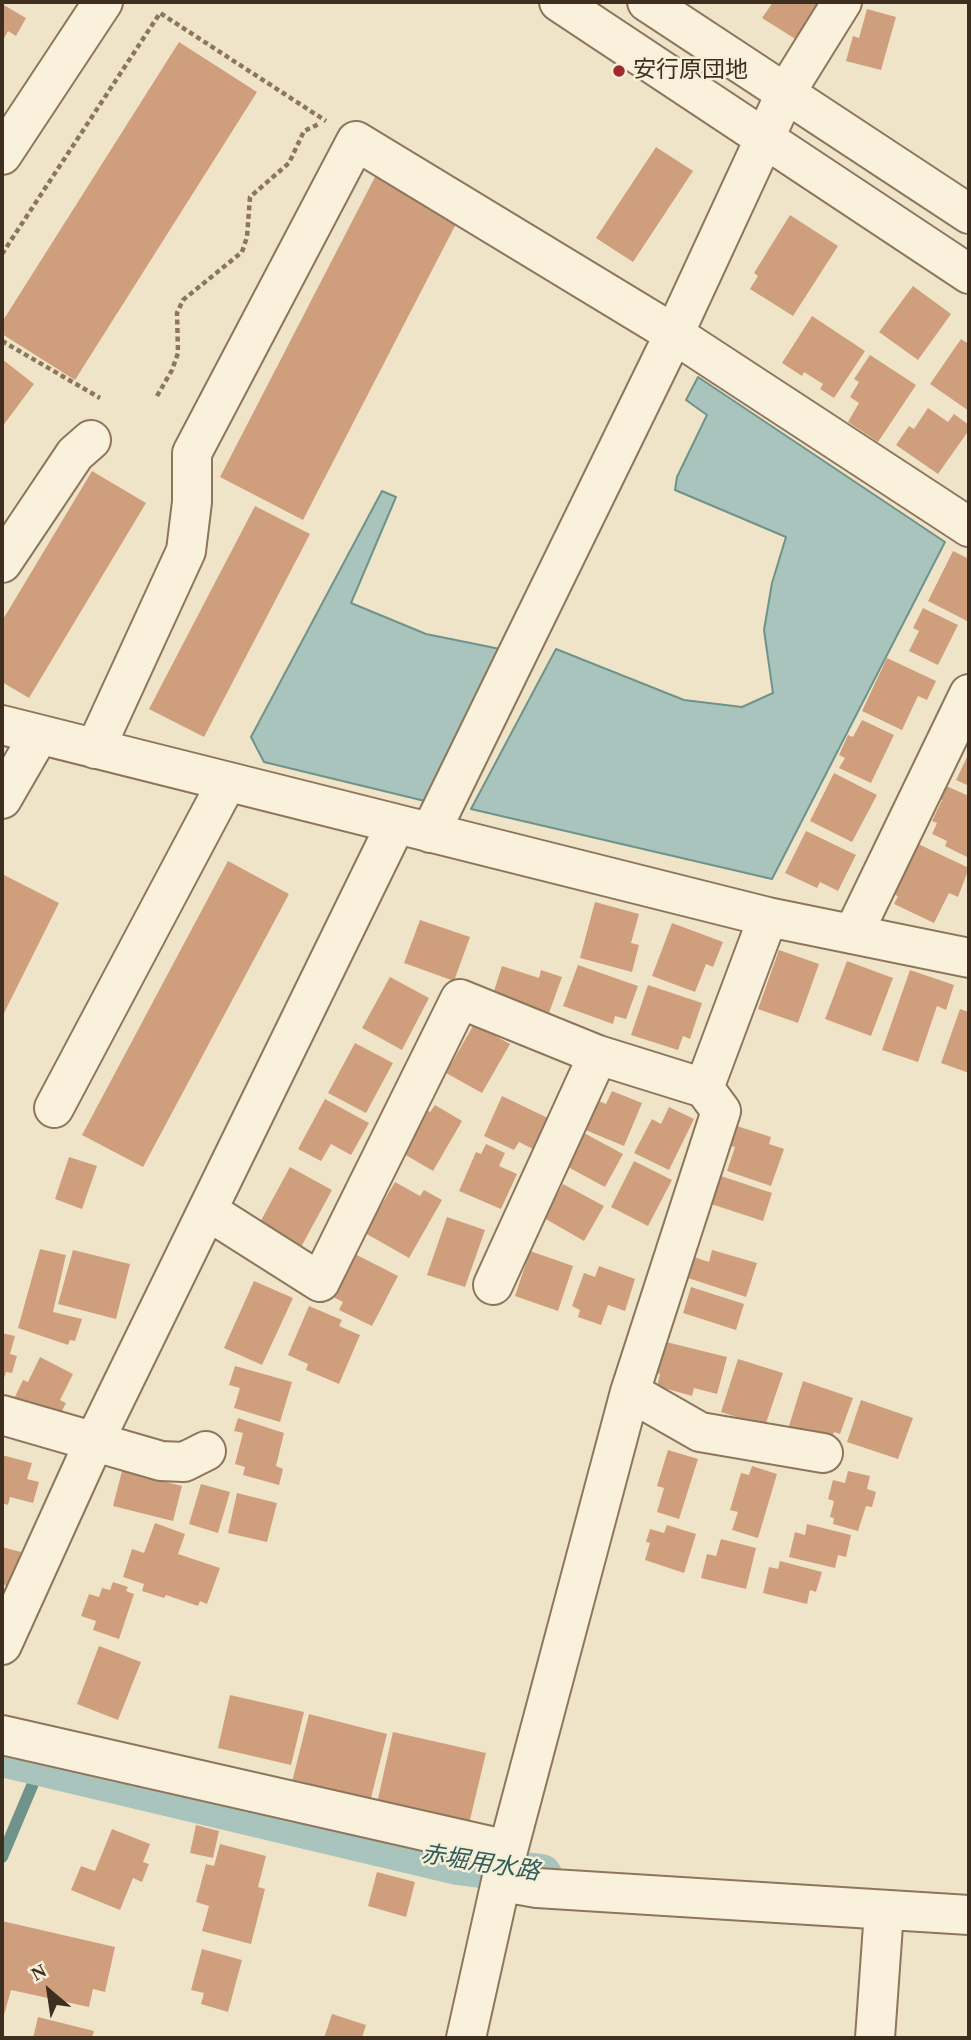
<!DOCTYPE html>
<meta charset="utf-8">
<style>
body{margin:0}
#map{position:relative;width:971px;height:2040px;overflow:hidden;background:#f0e4c8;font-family:"Times New Roman",serif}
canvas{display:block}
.frame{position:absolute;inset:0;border:4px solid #3d2e20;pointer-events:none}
.north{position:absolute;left:14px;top:1956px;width:70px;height:70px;-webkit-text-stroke:5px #f7eed8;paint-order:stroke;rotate:331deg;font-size:19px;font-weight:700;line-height:28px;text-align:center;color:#3d2e20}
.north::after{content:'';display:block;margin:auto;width:24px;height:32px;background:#3d2e20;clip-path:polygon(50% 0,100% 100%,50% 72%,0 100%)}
</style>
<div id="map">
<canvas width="971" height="2040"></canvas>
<div class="frame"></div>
<div class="north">N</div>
</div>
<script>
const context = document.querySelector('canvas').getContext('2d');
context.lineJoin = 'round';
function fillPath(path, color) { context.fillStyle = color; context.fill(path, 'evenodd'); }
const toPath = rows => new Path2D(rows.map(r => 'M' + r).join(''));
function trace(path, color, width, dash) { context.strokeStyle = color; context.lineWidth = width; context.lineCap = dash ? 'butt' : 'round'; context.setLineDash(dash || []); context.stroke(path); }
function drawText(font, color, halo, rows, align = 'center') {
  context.font = font + ' "Times New Roman","Noto Sans JP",serif'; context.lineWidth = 5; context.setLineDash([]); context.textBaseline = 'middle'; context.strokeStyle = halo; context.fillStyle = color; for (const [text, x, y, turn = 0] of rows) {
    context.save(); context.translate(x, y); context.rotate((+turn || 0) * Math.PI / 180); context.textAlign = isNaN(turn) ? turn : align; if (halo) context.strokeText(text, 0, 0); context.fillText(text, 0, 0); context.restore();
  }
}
const water = toPath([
 [698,377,945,542,772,879,471,809,556,649,684,700,742,707,773,693,764,630,772,583,786,537,675,490,677,477,707,415,686,400,698,377],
 [382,491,396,497,351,603,426,634,510,651,429,802,264,762,251,737,382,491]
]);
const stream = toPath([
 [2,1857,40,1767]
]);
const canal = toPath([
 [2,1756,458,1864,541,1875]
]);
const building = toPath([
 [773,2,821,2,797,40,762,18],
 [2,4,26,18,16,36,8,31,2,42],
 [867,9,896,17,881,70,846,61,853,36,859,38],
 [179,42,257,92,75,380,2,334,2,322],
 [656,147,693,171,633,262,596,238],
 [376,175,459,218,303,520,220,477],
 [790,215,838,246,793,316,750,289,758,276,754,273],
 [913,286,951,314,918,360,879,332],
 [812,316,865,351,834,398,820,389,823,384,804,372,802,376,782,363],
 [961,339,969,344,969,411,930,384],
 [870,355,916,385,878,442,848,422,859,403,850,397,859,382,854,379],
 [2,359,34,384,2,427],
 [928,408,948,422,954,414,969,425,969,430,938,474,896,445,909,426,914,429],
 [92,471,146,503,29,698,2,682,2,621],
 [255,506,310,534,204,737,149,709],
 [953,551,969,559,969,622,928,601],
 [923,608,958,625,938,665,909,651,919,631,913,628],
 [887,658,936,681,927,700,918,696,902,730,862,711],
 [862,720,894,735,871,783,839,768,845,758,839,755,848,735,853,737],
 [969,753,969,786,956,780],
 [834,773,877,795,852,842,810,821],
 [944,785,969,796,969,858,945,846,947,841,932,834,937,823,932,821,942,800,938,798],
 [806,831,856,855,838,891,820,882,817,888,785,873],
 [914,842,969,868,958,897,949,893,934,923,894,904,898,896,890,893],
 [228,861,289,894,143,1167,82,1135],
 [2,874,59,903,2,1017],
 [595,902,639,914,631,943,639,945,632,972,580,958],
 [420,920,470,937,454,981,404,963],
 [672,923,723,942,713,967,706,964,695,992,652,976],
 [779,950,819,964,798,1023,758,1009],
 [847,961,893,978,871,1036,825,1019],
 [578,965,638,986,626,1019,615,1016,613,1024,563,1006],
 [502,966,539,978,541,970,562,977,549,1013,493,994],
 [910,970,954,985,946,1010,937,1006,918,1062,882,1050],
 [390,977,429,998,402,1050,362,1028],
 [648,985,702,1003,690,1039,683,1036,678,1050,631,1035],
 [960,1009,969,1012,969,1073,941,1063],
 [474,1024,510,1044,482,1093,446,1073],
 [355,1043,393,1063,366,1113,328,1093],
 [612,1091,642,1103,624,1146,583,1129,596,1100,606,1104],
 [502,1096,550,1119,535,1150,519,1142,514,1150,484,1136],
 [325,1099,369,1123,351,1155,331,1144,321,1161,298,1149],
 [435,1105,462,1121,433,1171,404,1154,412,1142,407,1138,425,1109,430,1112],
 [669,1107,694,1119,669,1170,634,1153,652,1119,661,1124],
 [737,1126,771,1137,769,1144,784,1149,771,1186,727,1171,735,1147,730,1146],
 [584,1133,623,1154,605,1187,566,1166],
 [486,1144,505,1153,499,1166,517,1174,501,1209,459,1191,476,1152,481,1154],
 [69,1157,97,1166,82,1209,55,1199],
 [634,1161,672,1180,648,1226,611,1207],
 [290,1167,332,1190,300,1249,258,1226],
 [718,1175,772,1193,763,1221,708,1203],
 [395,1182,420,1196,424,1190,442,1200,409,1258,365,1233],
 [563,1184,604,1206,584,1241,544,1218],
 [447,1217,485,1230,465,1287,427,1275],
 [40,1249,66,1255,53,1312,82,1319,75,1341,70,1340,68,1345,18,1328],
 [73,1250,130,1264,116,1319,58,1304],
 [712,1250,757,1263,746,1297,682,1276,688,1255,709,1262],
 [530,1251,573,1266,558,1311,515,1296],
 [353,1253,398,1276,372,1326,339,1310,343,1302,331,1296],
 [599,1266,635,1279,625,1311,608,1305,601,1325,578,1317,580,1310,572,1306,584,1273,595,1277],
 [254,1281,293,1298,262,1365,224,1348],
 [691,1287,744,1304,736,1330,683,1313],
 [309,1306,342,1320,339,1326,360,1335,339,1384,306,1370,308,1364,288,1355],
 [2,1333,15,1336,10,1354,17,1356,12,1373,6,1372,2,1384],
 [658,1340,727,1357,717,1394,694,1388,692,1396,657,1386,660,1374,650,1371],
 [40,1357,73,1374,60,1400,66,1403,56,1423,10,1407,23,1380,28,1382],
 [738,1359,783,1373,765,1426,721,1412],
 [235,1366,292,1382,280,1422,234,1408,240,1388,229,1385],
 [803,1381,853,1398,840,1434,834,1432,830,1443,788,1429],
 [861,1400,913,1418,898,1459,847,1442],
 [238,1418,284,1433,276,1466,283,1469,279,1485,243,1475,245,1467,235,1464,243,1433,234,1431],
 [668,1450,698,1459,679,1519,657,1512,664,1488,657,1486],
 [2,1455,32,1463,27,1479,39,1482,33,1503,10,1497,8,1505,2,1503],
 [752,1466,777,1474,758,1538,732,1530,738,1512,730,1510,741,1473,749,1475],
 [122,1471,182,1486,173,1521,113,1506],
 [848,1471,870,1476,867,1489,876,1492,872,1507,866,1506,858,1531,833,1524,834,1518,830,1517,834,1501,828,1499,833,1480,845,1483],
 [201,1484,230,1492,218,1533,189,1524],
 [237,1493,277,1503,267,1542,228,1533],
 [155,1523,185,1534,178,1554,220,1568,207,1604,200,1601,198,1606,166,1595,164,1598,142,1591,144,1584,123,1577,132,1549,144,1553],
 [807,1524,851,1535,846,1557,838,1555,835,1568,789,1557,795,1532,805,1535],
 [667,1525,696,1534,684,1573,645,1560,650,1543,646,1542,650,1529,664,1533],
 [721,1539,756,1548,746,1589,701,1578,707,1554,716,1556],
 [2,1547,21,1552,10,1587,2,1584],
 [780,1561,822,1572,816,1592,810,1590,807,1604,763,1593,769,1567,778,1569],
 [113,1582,128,1587,126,1591,134,1594,119,1639,93,1630,96,1621,81,1616,89,1594,99,1597,102,1588,110,1590],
 [99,1646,141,1662,118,1720,77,1704],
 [230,1695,304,1712,291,1765,218,1748],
 [309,1714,387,1734,369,1806,291,1786],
 [393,1732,486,1753,469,1824,377,1803],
 [196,1825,219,1831,213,1858,190,1853],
 [112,1829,150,1844,143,1862,149,1864,142,1882,133,1878,120,1910,71,1890,81,1866,95,1871],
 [220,1844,266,1856,258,1887,265,1889,251,1944,202,1931,209,1906,196,1902,206,1864,214,1866],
 [377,1872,415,1882,406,1917,368,1906],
 [2,1921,115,1947,105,1992,93,1989,89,2007,11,1990,2,2022],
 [202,1949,242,1960,228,2012,201,2004,204,1993,191,1990],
 [332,2014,366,2025,362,2038,324,2038],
 [38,2017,94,2031,92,2038,33,2038]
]);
const path = toPath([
 [2,254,160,13,326,121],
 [2,341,100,398],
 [157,396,172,370,178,353,177,313,183,300,242,252,247,237,250,197,289,163,304,131,319,124]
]);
const minor = toPath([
 [559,2,969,274],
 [647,2,969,214],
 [2,155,103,2],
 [2,563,75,454,91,440],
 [2,725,768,917,969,958],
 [95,749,186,551,192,502,192,453,356,141,674,334,969,527],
 [2,799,39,735],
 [430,833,674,334,786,92,842,2],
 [854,932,969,694],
 [54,1108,227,782],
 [208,1211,320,1282,460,999,598,1055,704,1088,768,917],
 [493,1285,598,1055],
 [630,1392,700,1432,823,1453],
 [2,1415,161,1461,184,1462,206,1451],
 [2,1645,95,1440,396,824],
 [2,1735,508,1850],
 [503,1882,537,1888,969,1915],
 [466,2038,508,1850,630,1392,721,1111,704,1088],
 [875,2038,884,1911]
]);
const markers = [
 [619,71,7,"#9e2a2b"]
];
const poiNames = [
 ["安行原団地",633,71]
];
const waterNames = [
 ["赤堀用水路",480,1864,9]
];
fillPath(water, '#a9c4bc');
trace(water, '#6f938a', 2);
trace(stream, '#6f938a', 12);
trace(canal, '#a9c4bc', 42);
fillPath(building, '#cf9f7d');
trace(minor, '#8d765c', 42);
trace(path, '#8d765c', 4.5, [5, 3.5]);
trace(minor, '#faf1dc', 38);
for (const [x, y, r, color] of markers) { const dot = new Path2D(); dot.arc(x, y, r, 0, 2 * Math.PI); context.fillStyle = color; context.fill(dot); trace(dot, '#f7eed8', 2.5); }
drawText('23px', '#3d2e20', '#f7eed8', poiNames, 'left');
drawText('italic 24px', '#2f5d5a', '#f7eed8', waterNames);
</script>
